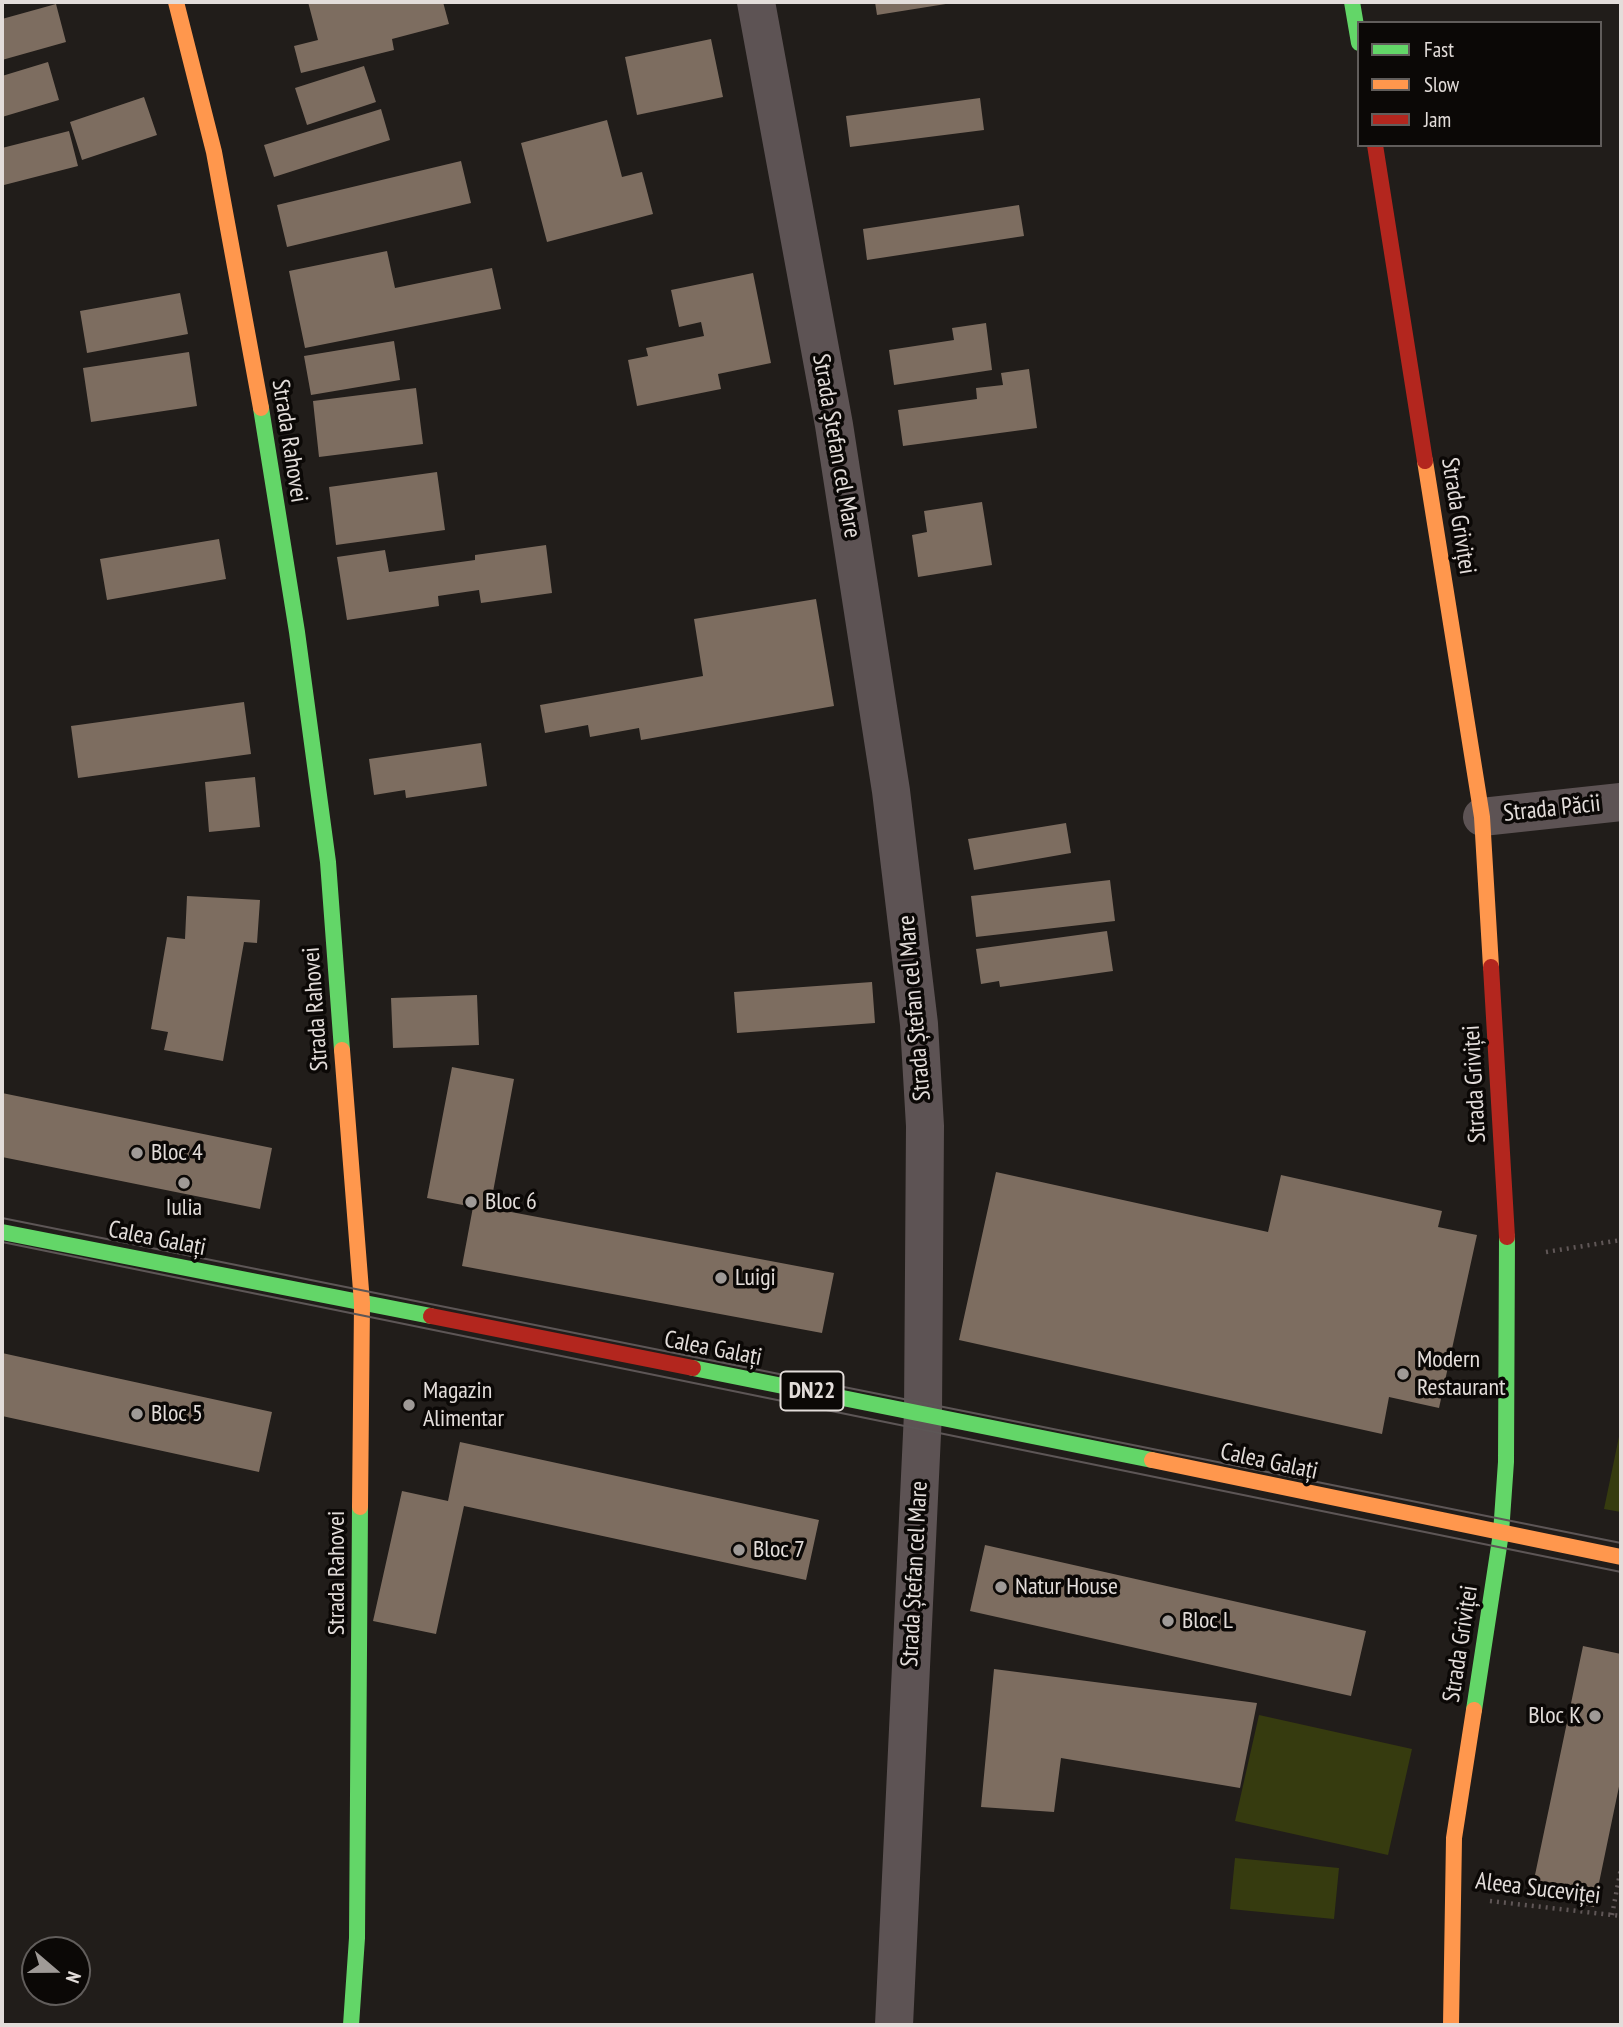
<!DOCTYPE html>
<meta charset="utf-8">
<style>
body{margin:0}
#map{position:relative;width:1623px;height:2027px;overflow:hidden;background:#211d1a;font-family:"PT Sans Narrow",sans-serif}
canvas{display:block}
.frame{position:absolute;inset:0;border:4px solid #e3ddda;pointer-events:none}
.legend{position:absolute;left:1357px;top:21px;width:245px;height:126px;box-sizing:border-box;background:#0b0806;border:2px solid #615d5b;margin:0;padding:9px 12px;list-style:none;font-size:21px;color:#e3ddda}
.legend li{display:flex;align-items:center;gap:14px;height:35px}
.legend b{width:35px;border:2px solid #615d5b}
.north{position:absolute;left:21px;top:1936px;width:70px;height:70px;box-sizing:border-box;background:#0b0806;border:2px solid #615d5b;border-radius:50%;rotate:110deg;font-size:19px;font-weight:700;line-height:28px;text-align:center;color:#e3ddda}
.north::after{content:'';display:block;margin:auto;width:24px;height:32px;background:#9f9a97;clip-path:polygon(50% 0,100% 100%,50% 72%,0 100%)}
</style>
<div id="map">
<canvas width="1623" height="2027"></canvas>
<div class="frame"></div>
<ul class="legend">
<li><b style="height:9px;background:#63d668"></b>Fast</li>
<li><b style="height:9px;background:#ff974d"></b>Slow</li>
<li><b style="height:9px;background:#b3261e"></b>Jam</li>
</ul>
<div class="north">N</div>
</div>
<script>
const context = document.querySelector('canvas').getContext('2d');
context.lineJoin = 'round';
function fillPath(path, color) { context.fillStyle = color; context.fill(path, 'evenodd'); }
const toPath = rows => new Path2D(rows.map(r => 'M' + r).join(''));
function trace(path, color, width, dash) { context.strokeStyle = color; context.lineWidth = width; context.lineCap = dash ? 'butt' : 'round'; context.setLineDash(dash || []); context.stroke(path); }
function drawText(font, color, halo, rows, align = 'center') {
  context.font = font + ' "PT Sans Narrow",sans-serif'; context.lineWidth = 7; context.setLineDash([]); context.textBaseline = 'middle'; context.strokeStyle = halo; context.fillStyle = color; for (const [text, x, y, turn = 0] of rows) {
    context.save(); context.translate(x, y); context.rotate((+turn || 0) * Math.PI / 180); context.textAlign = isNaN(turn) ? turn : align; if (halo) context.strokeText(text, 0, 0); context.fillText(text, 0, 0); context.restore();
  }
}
const green = toPath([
 [1621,1427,1621,1512,1604,1509],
 [1259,1715,1412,1749,1388,1855,1235,1821],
 [1235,1858,1339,1868,1334,1919,1230,1909]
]);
const building = toPath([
 [308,2,443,2,449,24,392,39,394,50,301,73,294,46,318,40],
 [875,2,952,2,952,3,877,15],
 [56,4,66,42,2,60,2,19],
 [711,39,723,97,637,115,625,57],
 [48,62,59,100,2,117,2,76],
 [364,66,376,102,307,125,295,88],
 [144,97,157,135,82,160,70,122],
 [980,98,984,130,850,147,846,116],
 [381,109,390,140,274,177,264,145],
 [607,120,622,177,642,172,653,214,547,242,521,143],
 [69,131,78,166,4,185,2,148],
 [461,161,471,203,287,247,277,205],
 [1019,205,1024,236,867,260,863,229],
 [387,251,395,288,492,268,501,309,305,348,289,271],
 [753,273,771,363,718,374,721,389,637,406,628,360,648,356,646,348,704,336,701,322,679,327,671,290],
 [180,293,188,334,87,353,80,311],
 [986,323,992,370,894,385,889,350,954,340,952,328],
 [394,341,400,380,311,395,304,356],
 [189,352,197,406,91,422,83,368],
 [1029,369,1037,428,903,446,898,410,977,399,976,388,1003,385,1001,373],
 [416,388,423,444,319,457,313,401],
 [437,472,445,530,336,545,329,487],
 [982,502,992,565,918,577,912,535,927,532,924,511],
 [219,539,226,579,107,600,100,559],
 [546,545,552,593,481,603,479,590,438,596,439,606,347,620,337,557,385,550,389,572,475,560,475,555],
 [816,599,834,706,641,740,639,728,590,737,588,725,545,733,540,705,703,676,694,619],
 [244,702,251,754,78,778,71,726],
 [481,743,487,786,406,798,405,790,374,795,369,759],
 [255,777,260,827,209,832,205,782],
 [1066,823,1071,853,974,870,968,839],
 [1110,880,1115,921,976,937,971,896],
 [187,896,260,900,257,943,244,942,223,1061,164,1050,168,1032,151,1029,167,937,185,939],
 [1107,931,1113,971,1000,987,999,981,981,984,976,949],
 [872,982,875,1023,737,1033,734,992],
 [477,995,479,1045,393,1048,391,998],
 [452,1067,514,1079,490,1208,834,1273,822,1333,462,1266,473,1207,427,1198],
 [2,1093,272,1148,260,1209,2,1157],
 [996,1172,1268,1232,1281,1175,1442,1211,1438,1227,1477,1235,1439,1408,1389,1397,1382,1434,959,1340],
 [2,1353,272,1412,259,1472,2,1416],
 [460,1442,819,1520,806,1580,464,1506,436,1634,373,1621,402,1491,448,1501],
 [985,1545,1366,1631,1351,1696,970,1611],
 [1583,1646,1621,1654,1621,1777,1594,1907,1531,1894],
 [994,1669,1257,1703,1240,1788,1061,1758,1054,1812,981,1807]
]);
const path = toPath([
 [1546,1252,1621,1240],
 [1490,1901,1621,1916],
 [1612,1915,1621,1868]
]);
const street = toPath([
 [756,2,834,425,891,791,919,1024,925,1126,923,1413,894,2025],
 [1482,817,1621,802]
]);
const fast = toPath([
 [1352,2,1359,43],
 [261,408,297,632,328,862,342,1050],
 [2,1232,431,1316],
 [693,1368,1152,1460],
 [1474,1710,1501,1533,1506,1462,1507,1237],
 [351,2025,357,1938,360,1507]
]);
const slow = toPath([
 [176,2,214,152,261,408],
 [1425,461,1482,817,1491,967],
 [342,1050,362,1303,360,1507],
 [1152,1460,1621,1557],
 [1451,2025,1454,1838,1474,1710]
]);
const jam = toPath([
 [1375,145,1425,461],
 [1491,967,1507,1237],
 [431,1316,693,1368]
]);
const tram = toPath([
 [2,1218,1621,1543],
 [2,1242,1621,1572]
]);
const markers = [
 [137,1153,7,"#9f9a97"],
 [184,1183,7,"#9f9a97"],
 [471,1202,7,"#9f9a97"],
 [721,1278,7,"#9f9a97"],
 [1403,1374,7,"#9f9a97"],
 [409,1405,7,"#9f9a97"],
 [137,1414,7,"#9f9a97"],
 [739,1550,7,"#9f9a97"],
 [1001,1587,7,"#9f9a97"],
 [1168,1621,7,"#9f9a97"],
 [1595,1716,7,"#9f9a97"]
];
const shields = [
 [812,1391,63]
];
const shieldNames = [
 ["DN22",812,1391]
];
const streetNames = [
 ["Strada Rahovei",289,441,81],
 ["Strada Ștefan cel Mare",836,446,80],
 ["Strada Griviței",1458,516,81],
 ["Strada Păcii",1552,809,-6],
 ["Strada Ștefan cel Mare",915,1008,-95],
 ["Strada Rahovei",316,1009,-94],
 ["Strada Griviței",1475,1084,-93],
 ["Calea Galați",157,1239,11],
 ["Calea Galați",713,1349,11],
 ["Calea Galați",1269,1462,12],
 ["Strada Rahovei",337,1573,-90],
 ["Strada Ștefan cel Mare",915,1574,-87],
 ["Strada Griviței",1461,1644,-81],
 ["Aleea Suceviței",1538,1889,7]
];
const poiNames = [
 ["Bloc 4",151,1153],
 ["Bloc 6",485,1202],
 ["Iulia",184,1208,"center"],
 ["Luigi",735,1278],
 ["Modern",1417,1360],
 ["Restaurant",1417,1388],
 ["Magazin",423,1391],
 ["Alimentar",423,1419],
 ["Bloc 5",151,1414],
 ["Bloc 7",753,1550],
 ["Natur House",1015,1587],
 ["Bloc L",1182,1621],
 ["Bloc K",1581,1716,"right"]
];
fillPath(green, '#363b0f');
fillPath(building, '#7d6d60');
trace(path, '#605757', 4.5, [2, 5]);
trace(street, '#5d5354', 38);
trace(fast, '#63d668', 16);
trace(slow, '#ff974d', 16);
trace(jam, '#b3261e', 16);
trace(tram, '#5d5656', 2);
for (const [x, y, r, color] of markers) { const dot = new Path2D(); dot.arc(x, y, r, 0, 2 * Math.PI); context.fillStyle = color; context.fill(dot); trace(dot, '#0b0806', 2.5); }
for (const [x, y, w] of shields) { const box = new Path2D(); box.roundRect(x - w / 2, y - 19.5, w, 39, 5); context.fillStyle = '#0b0806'; context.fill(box); trace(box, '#e3ddda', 2); }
drawText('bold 23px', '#e3ddda', null, shieldNames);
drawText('24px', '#e3ddda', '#0b0806', streetNames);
drawText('24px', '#e3ddda', '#0b0806', poiNames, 'left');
</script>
